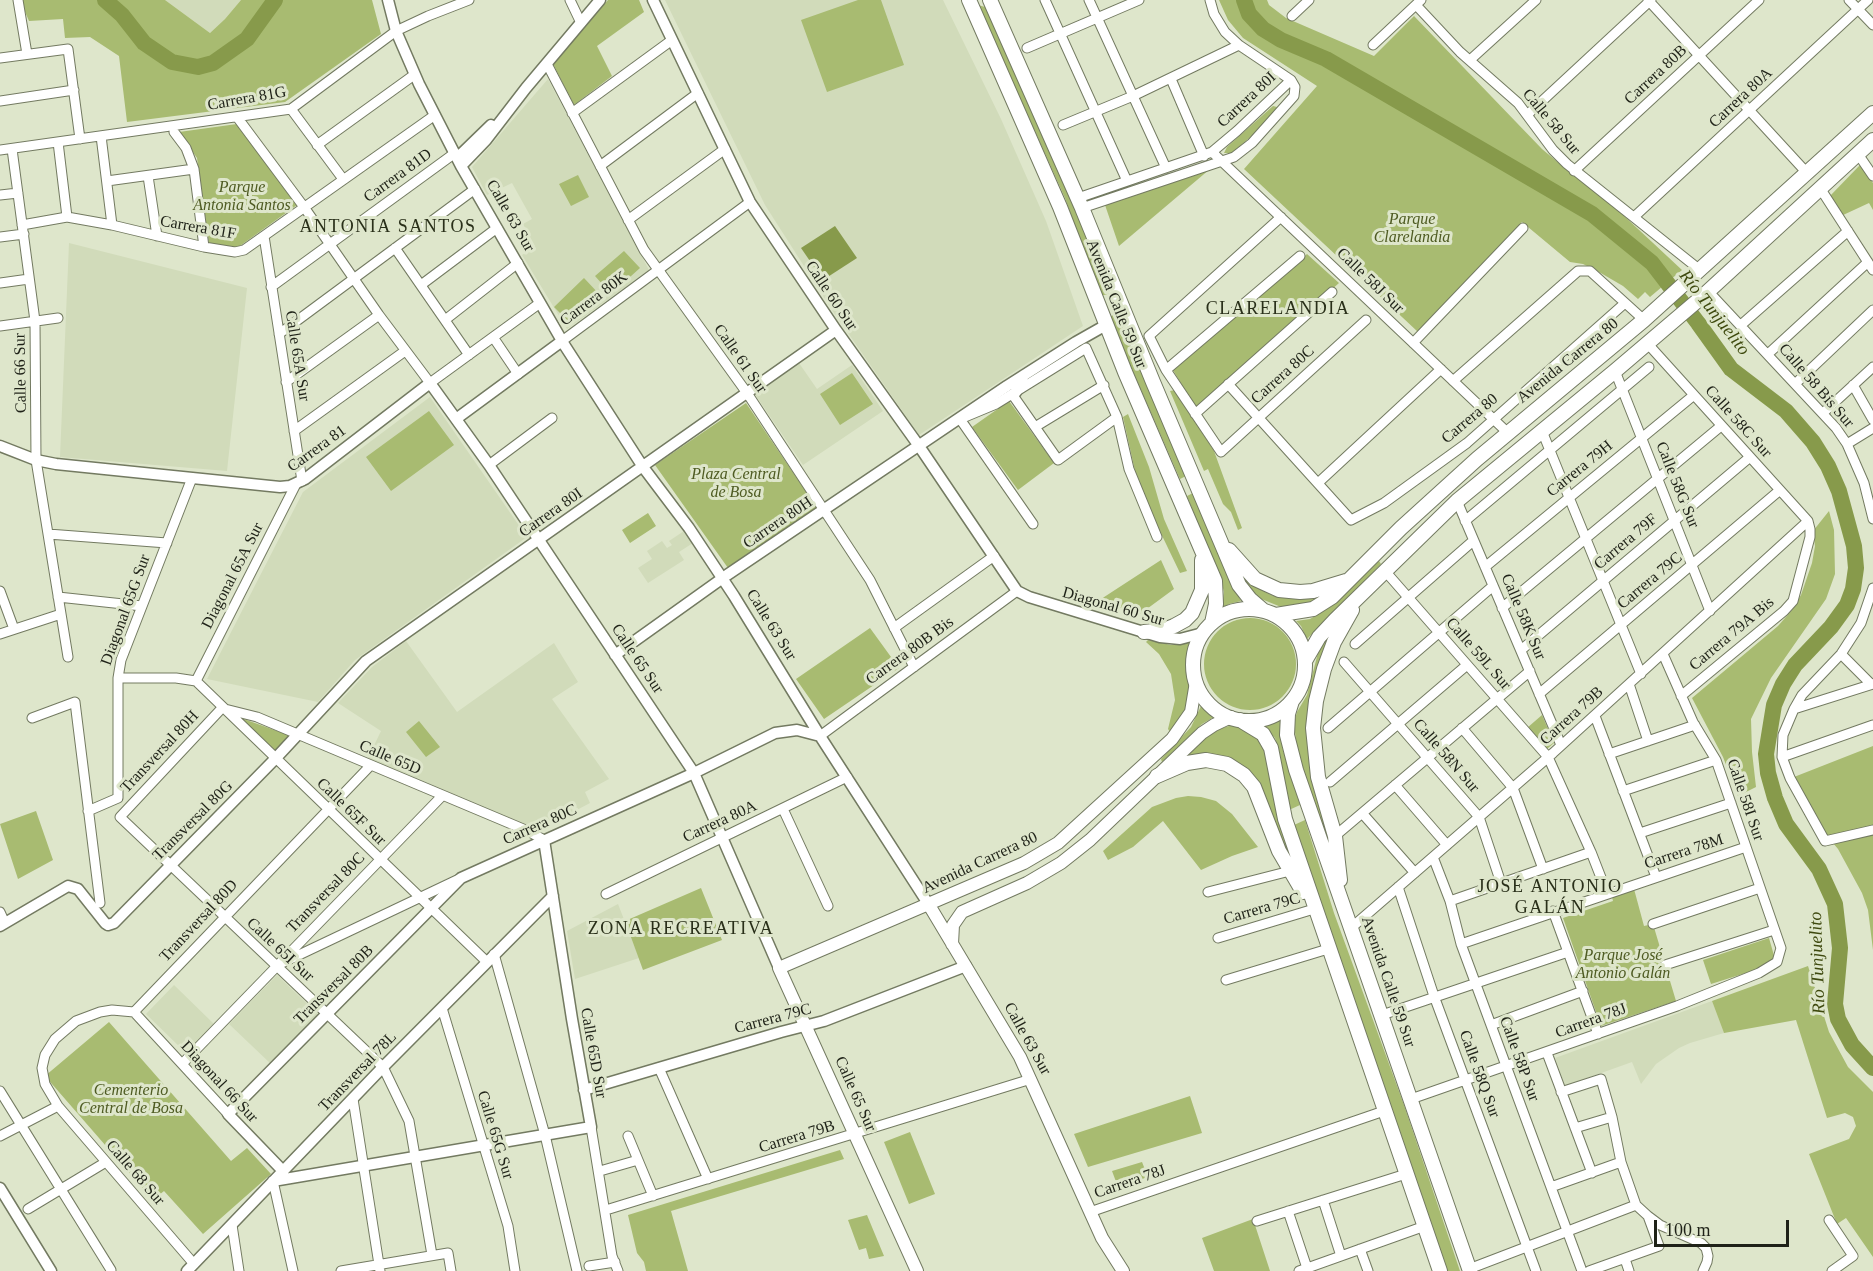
<!DOCTYPE html>
<meta charset="utf-8">
<style>
body{margin:0}
#map{position:relative;width:1873px;height:1271px;overflow:hidden;background:#dee6cb;font-family:Georgia,serif}
canvas{display:block}
.scale{position:absolute;left:1654px;top:1220px;width:135px;height:27px;box-sizing:border-box;border:3px solid #1f2218;border-top:0;padding-left:8px;font-size:18px;line-height:21px;white-space:nowrap;color:#1f2218;-webkit-text-stroke:4px #dee6cb;paint-order:stroke}
</style>
<div id="map">
<canvas width="1873" height="1271"></canvas>
<div class="scale">100 m</div>
</div>
<script>
const context = document.querySelector('canvas').getContext('2d');
context.lineJoin = 'round';
function fillPath(path, color) { context.fillStyle = color; context.fill(path, 'evenodd'); }
const toPath = rows => new Path2D(rows.map(r => 'M' + r).join(''));
function trace(path, color, width, dash) { context.strokeStyle = color; context.lineWidth = width; context.lineCap = dash ? 'butt' : 'round'; context.setLineDash(dash || []); context.stroke(path); }
function drawText(font, color, halo, rows, align = 'center') {
  context.font = font + ' Georgia,serif'; context.lineWidth = 6; context.setLineDash([]); context.textBaseline = 'middle'; context.strokeStyle = halo; context.fillStyle = color; for (const [text, x, y, turn = 0] of rows) {
    context.save(); context.translate(x, y); context.rotate((+turn || 0) * Math.PI / 180); context.textAlign = isNaN(turn) ? turn : align; if (halo) context.strokeText(text, 0, 0); context.fillText(text, 0, 0); context.restore();
  }
}
const built = toPath([
 [165,0,241,0,225,19,210,33],
 [665,0,943,0,1001,119,1046,221,1083,326,919,435,834,313,765,205],
 [548,79,649,270,567,329,522,255,535,246,523,224,532,219,512,183,487,195,472,167],
 [69,243,247,288,227,471,60,457],
 [799,363,817,389,852,365,883,411,803,465,754,393],
 [430,397,527,537,355,660,318,702,207,679,303,492],
 [684,531,693,543,679,552,684,560,648,583,638,568,652,559,647,551,662,541,667,548,672,545,669,541],
 [406,641,457,712,554,643,578,682,552,699,609,779,585,792,590,803,539,830,368,758,381,731,338,703,372,667],
 [618,904,639,958,575,979,567,931],
 [277,975,320,1016,272,1065,229,1024],
 [174,985,214,1024,186,1053,146,1014],
 [1712,1001,1724,1033,1690,1043,1679,1048,1656,1064,1641,1084,1632,1062,1565,1086,1555,1058]
]);
const green = toPath([
 [20,0,165,0,210,33,225,19,241,0,372,0,381,34,285,102,127,122,119,56,90,37,65,38,63,19,29,21],
 [608,0,639,0,644,12,597,46,612,76,574,105,553,64],
 [858,0,881,0,904,65,827,92,801,20],
 [1219,0,1267,0,1269,5,1286,18,1374,56,1414,16,1542,149,1573,175,1608,201,1682,270,1650,297,1645,292,1638,299,1623,286,1599,272,1583,264,1570,262,1522,222,1418,332,1244,169,1317,86,1243,38,1228,20],
 [978,5,985,7,1071,195,1108,294,1100,296,1065,198],
 [1273,106,1277,107,1276,111,1255,133,1232,153,1224,153,1227,147],
 [237,124,297,205,237,248,209,244,197,158,179,132],
 [1860,165,1873,183,1873,210,1869,203,1841,216,1829,197],
 [1210,169,1119,246,1105,205],
 [578,175,589,197,571,206,559,184],
 [624,251,640,268,611,294,595,276],
 [1307,254,1339,283,1197,410,1173,370],
 [584,278,600,295,570,323,554,307],
 [1116,314,1186,476,1180,479,1109,317],
 [852,373,873,404,840,425,820,394],
 [1175,390,1214,451,1242,528,1238,530,1231,512,1223,504,1208,469,1204,471,1170,391],
 [1009,401,1054,463,1018,490,972,427],
 [746,403,817,508,728,568,655,465],
 [429,411,454,445,391,491,366,457],
 [1128,414,1149,467,1164,519,1187,571,1180,573,1155,521,1135,471,1123,417],
 [1193,493,1224,568,1241,601,1229,604,1222,609,1224,592,1221,580,1187,496],
 [1829,511,1834,530,1835,574,1826,599,1771,678,1751,719,1752,752,1756,787,1738,796,1723,757,1692,698,1778,626,1792,610,1801,595,1812,563,1815,546,1813,531],
 [648,513,656,526,630,543,622,530],
 [1161,560,1174,589,1140,614,1098,601],
 [1379,561,1381,564,1307,639,1301,626,1296,621,1310,619,1332,606],
 [1242,576,1254,586,1271,595,1284,598,1300,597,1332,590,1310,605,1286,609,1259,598,1248,587],
 '1204 664a46 46 0 1 1 92 0a46 46 0 1 1-92 0Z',
 [1339,623,1315,678,1331,857,1297,750,1294,723,1297,712,1307,695,1320,645],
 [870,628,899,668,824,719,796,679],
 [1148,640,1171,645,1190,642,1187,656,1190,692,1187,705,1180,720,1170,732,1168,729,1175,700,1171,674,1159,654,1146,642],
 [1201,706,1214,717,1202,724,1162,762,1161,759,1191,727],
 [1542,715,1554,743,1547,749,1527,728],
 [241,718,291,736,275,751],
 [1281,719,1280,732,1283,750,1300,805,1289,810,1278,748,1275,738,1263,725,1271,724],
 [419,721,440,747,426,757,406,732],
 [1232,725,1249,729,1263,743,1274,800,1292,863,1283,849,1253,777,1184,759,1213,731],
 [1873,746,1873,950,1868,910,1862,893,1838,849,1823,831,1794,777],
 [1188,796,1201,797,1216,801,1232,814,1258,847,1232,856,1201,870,1163,821,1133,847,1108,860,1103,851,1152,807,1176,798],
 [36,811,53,860,18,879,0,824],
 [1305,820,1334,913,1404,1105,1460,1271,1447,1271,1389,1107,1294,825],
 [701,888,722,940,643,970,625,921],
 [1634,889,1644,926,1653,924,1676,1001,1601,1026,1563,918,1613,901,1612,897],
 [1769,938,1775,959,1768,966,1711,984,1703,960],
 [1808,966,1829,1032,1848,1067,1873,1092,1873,1257,1846,1218,1837,1224,1809,1154,1849,1139,1856,1126,1853,1117,1845,1113,1827,1118,1796,1020,1724,1033,1712,1001],
 [109,1022,231,1161,247,1148,271,1174,203,1234,164,1191,153,1200,45,1076],
 [1190,1096,1202,1133,1088,1167,1074,1134],
 [910,1132,935,1194,909,1204,884,1142],
 [840,1150,844,1159,671,1211,688,1271,646,1271,644,1262,637,1253,628,1215],
 [1142,1162,1148,1177,1118,1187,1112,1171],
 [867,1215,884,1256,869,1259,866,1248,859,1250,848,1220],
 [1253,1219,1270,1271,1214,1271,1202,1238]
]);
const water = toPath([
 [835,226,857,258,823,280,801,248]
]);
const river = toPath([
 [105,0,122,15,144,43,172,62,198,67,213,63,247,39,275,0],
 [1244,0,1249,14,1263,29,1281,40,1326,59,1592,214,1652,263,1698,323,1731,369,1786,411,1813,442,1828,466,1839,491,1854,546,1856,568,1853,589,1847,605,1831,627,1795,665,1783,684,1774,705,1766,754,1768,773,1775,798,1786,824,1819,869,1835,904,1840,948,1835,1004,1838,1019,1852,1045,1873,1068]
]);
const minor = toPath([
 [18,0,27,54],
 [570,0,581,23],
 [1045,0,1127,181],
 [1089,0,1166,168],
 [1648,0,1807,173],
 [1849,0,1873,25],
 [1416,5,1460,52,1518,103,1553,150,1567,164,1700,270],
 [1292,16,1309,0],
 [1373,45,1421,0],
 [1027,48,1139,0],
 [0,58,68,49,80,139],
 [1470,60,1536,0],
 [547,64,644,250,747,393,870,580,914,667],
 [1171,79,1204,156],
 [0,101,74,90],
 [291,109,343,179],
 [572,113,672,40],
 [1527,115,1651,0],
 [237,117,304,207,379,315,430,383,540,303],
 [1063,125,1133,96,1239,45],
 [174,132,186,148,194,169,204,247],
 [101,136,112,225],
 [58,142,67,217],
 [317,145,414,75],
 [12,149,35,321,36,460,68,657],
 [0,150,291,109,396,31,428,16,469,0],
 [1212,152,1507,432],
 [1858,154,1873,176],
 [600,166,698,93],
 [1574,171,1759,0],
 [148,176,157,236],
 [107,181,194,169],
 [1820,188,1873,270],
 [0,195,18,193],
 [1078,198,1212,152,1237,131,1291,80],
 [1082,208,1234,157,1252,143,1294,96,1295,87,1291,80,1239,45,1225,32,1214,14,1210,0],
 [1281,217,1149,336,1166,370,1221,452,1366,320],
 [1634,217,1868,0],
 [628,220,725,149],
 [22,225,67,217,112,225,204,247,235,252,244,250,435,115],
 [264,236,302,481],
 [0,237,24,234],
 [395,248,469,355],
 [0,283,29,279],
 [421,285,497,228],
 [271,287,455,153],
 [1708,291,1836,428,1847,444,1864,483,1873,519],
 [445,320,518,263],
 [1741,325,1848,231],
 [0,326,58,318],
 [279,334,475,189],
 [493,337,518,374],
 [562,341,750,202],
 [1413,343,1523,228],
 [1647,343,1808,521,1810,529,1810,537,1793,601,1784,611,1681,696],
 [1768,354,1868,262],
 [1166,370,1300,256],
 [1615,371,1710,611],
 [1453,381,1578,271,1590,271,1644,320],
 [286,382,379,315],
 [1796,383,1873,310],
 [1228,384,1351,520,1384,503,1467,443,1625,303],
 [1853,385,1873,420],
 [1012,394,1058,460,1117,417],
 [1823,413,1873,367],
 [1195,414,1332,292],
 [1035,427,1104,385],
 [294,431,405,351],
 [1542,431,1641,674],
 [1847,444,1873,428],
 [489,465,552,418],
 [1318,483,1441,369],
 [1457,501,1561,745],
 [1465,521,1649,367],
 [1033,524,960,419,996,404,1086,348,1117,417,1129,469,1157,537],
 [48,534,167,543],
 [1485,567,1694,395],
 [1385,571,1548,757,1591,852,1607,893],
 [1873,588,1861,623,1841,654,1802,695,1794,709,1783,735,1782,757,1790,778,1825,841,1873,830],
 [0,591,14,629],
 [58,597,142,606],
 [1502,608,1721,426],
 [894,628,994,556],
 [0,634,61,614],
 [1355,644,1473,541],
 [1521,650,1750,457],
 [1841,654,1871,684],
 [1344,662,1479,817,1501,883],
 [118,678,176,678,196,681],
 [196,681,487,962],
 [196,681,296,484],
 [1629,684,1648,741],
 [1539,694,1780,490],
 [225,709,257,717,528,831,544,840],
 [1794,709,1873,684],
 [1595,716,1656,877],
 [32,718,75,702,100,903],
 [1328,728,1493,586],
 [1462,728,1513,788,1543,869],
 [820,736,1017,591],
 [1609,754,1695,725],
 [1782,757,1873,725],
 [1330,782,1467,665],
 [1395,785,1447,845],
 [1623,791,1716,760],
 [783,809,828,906],
 [88,811,118,798,118,678,121,660,192,478],
 [1362,813,1415,873],
 [120,817,383,1067,409,1121,432,1255],
 [120,817,222,708],
 [1640,833,1731,803],
 [1335,836,1530,671],
 [1433,857,1450,901,1461,944,1582,1271],
 [1398,887,1434,996,1536,1271],
 [1208,892,1290,871],
 [606,894,847,777],
 [1450,901,1591,852],
 [1553,911,1598,1034],
 [0,912,5,923],
 [1653,924,1760,888],
 [1351,928,1553,753,1808,521],
 [1218,938,1314,909],
 [1461,944,1746,847],
 [494,954,545,1135,577,1271],
 [282,963,459,879],
 [1665,965,1774,930],
 [1226,980,1328,949],
 [442,1008,508,1226,515,1271],
 [134,1012,228,1114],
 [1382,1015,1568,952],
 [1491,1025,1583,991],
 [1547,1053,1592,1173],
 [182,1064,442,796],
 [659,1068,708,1179],
 [0,1091,111,1270],
 [1561,1092,1601,1079,1612,1117,1621,1162,1636,1205,1648,1216,1659,1246,1589,1271],
 [353,1099,380,1271],
 [1411,1099,1677,1006,1759,973,1777,962,1781,948,1716,760,1693,722,1663,654],
 [591,1127,612,1256,618,1271],
 [1575,1128,1612,1117],
 [0,1136,58,1106],
 [628,1136,653,1196],
 [600,1171,638,1160],
 [273,1181,293,1271],
 [1551,1187,1621,1162],
 [1323,1200,1341,1256],
 [28,1209,106,1162],
 [606,1210,1031,1079],
 [1288,1211,1307,1268],
 [1090,1212,1384,1111],
 [1648,1216,1660,1225,1701,1243,1706,1248,1708,1256,1707,1262,1703,1271],
 [1829,1220,1853,1256,1832,1271],
 [1257,1221,1406,1174],
 [232,1225,239,1271],
 [1360,1249,1368,1271],
 [1625,1259,1629,1271],
 [194,1264,58,1106,45,1084,42,1068,45,1055,55,1039,76,1021,100,1012,112,1010,134,1012,370,766],
 [589,1266,615,1262],
 [1469,1269,1636,1205],
 [341,1271,448,1253,451,1271],
 [1299,1271,1425,1226]
]);
const tertiary = toPath([
 [388,0,396,31,419,84,461,166,565,346,643,467,689,528,734,596,820,736,929,905],
 [653,0,750,202,836,330,919,446,1017,591,1029,597,1160,637,1180,639,1203,633],
 [457,158,491,125],
 [461,166,486,140,526,88,600,0],
 [1016,392,1024,375],
 [456,419,562,341],
 [0,446,36,460,56,464,280,487,290,486,305,479,430,383,489,465,694,773,779,968],
 [615,655,727,575,1007,386,1076,342,1106,325],
 [0,926,68,886,78,889,105,923,108,925,114,923,275,759,366,661,836,330],
 [584,1090,781,1032,824,1021,966,966],
 [283,1171,228,1114,461,878,694,773,775,733,797,730,820,736],
 [273,1181,591,1127,572,1019,544,840],
 [0,1188,51,1271],
 [187,1271,383,1067,553,896]
]);
const secondary = toPath([
 [929,905,1020,1057,1102,1238,1123,1271],
 [952,944,953,925,962,912,1027,883,1061,863,1090,840,1202,733,1214,725,1231,717],
 [917,1271,779,968,1024,863,1058,843,1172,739,1191,712,1196,682]
]);
const primary = toPath([
 [969,0,1060,207,1125,372,1215,581,1216,604,1212,623],
 [990,0,1082,208,1153,382,1239,585,1250,599,1264,611],
 [1229,550,1255,579,1279,590,1300,592,1313,591,1346,581],
 '1193 665a56 56 0 1 1 112 0a56 56 0 1 1-112 0Z',
 [1276,615,1313,609,1332,597,1401,528,1477,459,1644,320,1873,113],
 [1144,632,1164,630,1174,626,1185,620,1192,613,1202,590,1202,560],
 [1305,661,1319,637,1335,620,1457,501,1615,371,1703,296,1873,140],
 [1292,701,1288,714,1287,735,1296,770,1470,1271],
 [1240,720,1263,734,1271,748,1285,819,1440,1271],
 [1157,776,1187,763,1206,760,1227,764,1244,775,1254,787,1279,851,1303,892],
 [1340,880,1335,836,1318,777,1313,728,1316,701,1324,669,1334,642,1352,610]
]);
const streetNames = [
 ["Carrera 80B",1656,75,-43],
 ["Carrera 80A",1741,98,-43],
 ["Carrera 81G",247,99,-10],
 ["Carrera 80I",1247,100,-43],
 ["Calle 58 Sur",1551,122,50],
 ["Carrera 81D",398,176,-36],
 ["Calle 63 Sur",510,216,60],
 ["Carrera 81F",198,228,10],
 ["Calle 58J Sur",1370,281,44],
 ["Calle 60 Sur",831,296,56],
 ["Carrera 80K",594,299,-37],
 ["Avenida Calle 59 Sur",1116,304,68],
 ["Calle 65A Sur",297,356,81],
 ["Calle 61 Sur",740,359,55],
 ["Avenida Carrera 80",1568,361,-39],
 ["Calle 66 Sur",21,373,-91],
 ["Carrera 80C",1283,375,-42],
 ["Calle 58 Bis Sur",1816,386,49],
 ["Carrera 80",1470,419,-40],
 ["Calle 58C Sur",1738,422,48],
 ["Carrera 81",317,449,-36],
 ["Carrera 79H",1580,469,-39],
 ["Calle 58G Sur",1677,485,68],
 ["Carrera 80I",551,513,-35],
 ["Carrera 80H",778,523,-34],
 ["Carrera 79F",1626,542,-40],
 ["Diagonal 65A Sur",233,576,-63],
 ["Carrera 79C",1650,581,-40],
 ["Diagonal 60 Sur",1113,607,16],
 ["Diagonal 65G Sur",126,610,-70],
 ["Calle 58K Sur",1523,617,67],
 ["Calle 63 Sur",771,625,58],
 ["Carrera 79A Bis",1732,634,-40],
 ["Carrera 80B Bis",910,651,-36],
 ["Calle 59L Sur",1478,654,49],
 ["Calle 65 Sur",637,659,56],
 ["Carrera 79B",1572,716,-42],
 ["Transversal 80H",160,752,-47],
 ["Calle 58N Sur",1446,756,49],
 ["Calle 65D",390,758,23],
 ["Calle 58I Sur",1745,800,71],
 ["Calle 65F Sur",351,812,44],
 ["Transversal 80G",193,821,-45],
 ["Carrera 80A",720,822,-25],
 ["Carrera 80C",540,825,-24],
 ["Carrera 78M",1684,852,-18],
 ["Avenida Carrera 80",980,863,-25],
 ["Transversal 80C",326,893,-46],
 ["Carrera 79C",1262,909,-16],
 ["Transversal 80D",199,921,-47],
 ["Calle 65I Sur",280,950,43],
 ["Avenida Calle 59 Sur",1388,982,71],
 ["Transversal 80B",334,985,-45],
 ["Carrera 79C",773,1019,-15],
 ["Carrera 78J",1591,1021,-20],
 ["Calle 63 Sur",1027,1039,61],
 ["Calle 65D Sur",593,1053,80],
 ["Calle 58P Sur",1519,1059,70],
 ["Transversal 78L",358,1072,-46],
 ["Calle 58Q Sur",1479,1074,70],
 ["Diagonal 66 Sur",219,1082,47],
 ["Calle 65 Sur",855,1094,66],
 ["Calle 65G Sur",495,1135,73],
 ["Carrera 79B",797,1137,-17],
 ["Calle 68 Sur",135,1173,49],
 ["Carrera 78J",1130,1182,-19]
];
const parkNames = [
 ["Parque",242,188],
 ["Antonia Santos",242,206],
 ["Parque",1412,220],
 ["Clarelandia",1412,238],
 ["Plaza Central",736,475],
 ["de Bosa",736,493],
 ["Parque José",1623,956],
 ["Antonio Galán",1623,974],
 ["Cementerio",131,1091],
 ["Central de Bosa",131,1109]
];
const neighbourhoodNames = [
 ["ANTONIA SANTOS",388,227],
 ["CLARELANDIA",1278,309],
 ["JOSÉ ANTONIO",1550,887],
 ["GALÁN",1550,908],
 ["ZONA RECREATIVA",681,929]
];
const waterNames = [
 ["Río Tunjuelito",1714,313,52],
 ["Río Tunjuelito",1818,963,-92]
];
fillPath(built, '#d1dbba');
fillPath(green, '#a8bb71');
fillPath(water, '#879a4b');
trace(river, '#879a4b', 16);
trace(minor, '#737a61', 11);
trace(tertiary, '#737a61', 13);
trace(secondary, '#737a61', 14);
trace(primary, '#737a61', 16);
trace(minor, '#fff', 9);
trace(tertiary, '#fff', 10);
trace(secondary, '#fff', 12);
trace(primary, '#fff', 14);
drawText('16px', '#1f2218', '#dee6cb', streetNames);
drawText('italic 16px', '#4e5b22', '#dee6cb', parkNames);
context.letterSpacing = '1.5px';
drawText('18px', '#292f19', '#dee6cb', neighbourhoodNames);
context.letterSpacing = '0px';
drawText('italic 18px', '#3e490e', '#dee6cb', waterNames);
</script>
